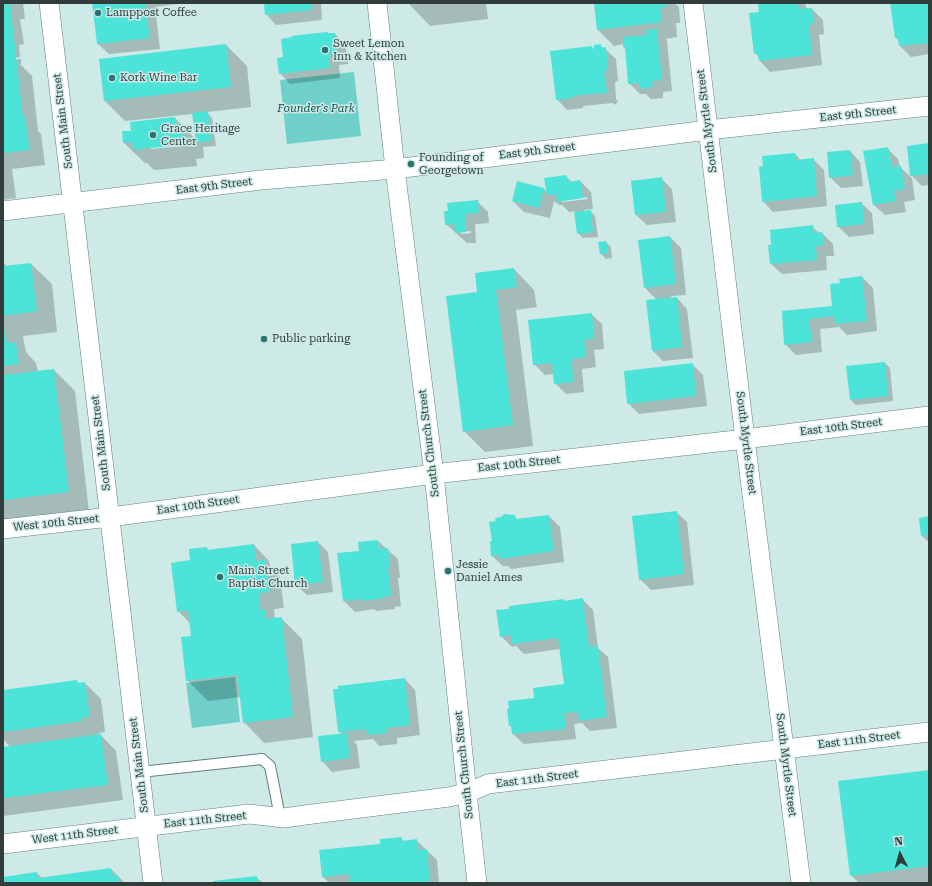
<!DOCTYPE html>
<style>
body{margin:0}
#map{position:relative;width:932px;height:886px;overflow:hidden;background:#cdeae7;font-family:"Roboto Serif",serif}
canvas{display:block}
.frame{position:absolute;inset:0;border:4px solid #313c3b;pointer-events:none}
.north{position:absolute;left:880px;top:834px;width:40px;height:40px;-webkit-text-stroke:3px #cdeae7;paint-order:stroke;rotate:354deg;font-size:11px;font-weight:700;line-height:16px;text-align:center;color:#313c3b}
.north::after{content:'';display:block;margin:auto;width:14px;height:18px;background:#313c3b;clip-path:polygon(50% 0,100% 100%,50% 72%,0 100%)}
</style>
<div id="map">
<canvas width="932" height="886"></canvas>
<div class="frame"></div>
<div class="north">N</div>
</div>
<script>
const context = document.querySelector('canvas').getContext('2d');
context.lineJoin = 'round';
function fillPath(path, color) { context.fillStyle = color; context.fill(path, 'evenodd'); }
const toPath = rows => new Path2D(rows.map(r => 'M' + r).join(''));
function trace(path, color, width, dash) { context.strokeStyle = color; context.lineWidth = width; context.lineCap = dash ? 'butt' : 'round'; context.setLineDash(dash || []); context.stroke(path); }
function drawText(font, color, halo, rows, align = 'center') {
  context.font = font + ' "Roboto Serif",serif'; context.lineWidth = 3; context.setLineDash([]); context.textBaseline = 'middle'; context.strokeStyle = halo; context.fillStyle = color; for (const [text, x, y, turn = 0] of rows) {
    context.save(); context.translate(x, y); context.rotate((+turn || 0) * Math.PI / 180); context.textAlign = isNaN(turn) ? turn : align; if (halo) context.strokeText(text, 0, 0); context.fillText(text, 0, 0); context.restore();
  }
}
const green = toPath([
 [354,72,361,136,287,144,280,80],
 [235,677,240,722,192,728,186,683]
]);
const shadow = toPath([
 [3,3,23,3,25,19,20,19,24,44,19,45,20,57,8,59,8,61,21,59,21,64,20,64,32,76,38,131,41,134,45,165,12,169,16,198,3,200],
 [93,3,185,3,155,7,160,49,109,54,98,44],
 [265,3,321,3,322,20,276,25,266,14],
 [409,3,486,3,488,19,430,26,410,5],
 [595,3,674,3,679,7,680,23,676,23,677,37,666,39,667,41,672,91,663,92,663,98,651,99,646,94,640,94,629,83,626,49,624,47,624,44,614,46,598,30],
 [759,3,804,3,806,6,807,10,812,9,823,20,824,34,819,35,822,65,770,72,760,61,759,57,755,53,760,12],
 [891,3,929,3,929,54,911,57,900,46,900,42,896,38],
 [328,34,335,34,345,44,348,64,339,65,340,78,290,84,280,73,284,58],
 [226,45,247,66,251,107,207,112,212,118,216,146,203,147,204,158,196,159,197,166,154,170,147,163,145,163,124,143,132,131,175,118,196,140,193,114,125,121,105,101],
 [182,144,182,146,151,149,151,147],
 [600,45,604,49,605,49,616,59,618,81,615,82,616,99,618,101,615,105,613,103,583,106,583,108,567,110,557,99,592,47,595,51],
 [929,144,929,185,922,186,911,175],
 [887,148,898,159,900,167,912,178,915,200,904,202,906,212,885,215,874,205],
 [850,151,860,162,863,186,841,188,830,177],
 [795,154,801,161,813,159,824,170,827,206,773,212,763,201],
 [566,176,572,182,580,181,591,192,593,209,584,210,584,212,590,211,595,216,598,237,583,238,578,233,575,211,569,212,562,205,559,205,554,201,550,218,524,212,513,201,544,189,548,193],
 [587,197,588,199,563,202,561,200],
 [661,178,672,189,676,222,647,225,636,215],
 [477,201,488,212,489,223,475,224,476,243,467,243,446,224],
 [471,231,471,233,462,234,460,232],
 [861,203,872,213,874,234,849,237,838,226],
 [812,227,819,233,822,233,833,244,834,256,826,256,827,270,782,274,771,264],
 [670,237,681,248,686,295,671,296,672,298,677,298,687,309,693,358,663,361,652,350,657,300,645,288],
 [606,242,611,247,612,258,606,259,601,254],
 [3,262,7,267,31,264,52,284,57,332,23,336,26,352,36,363,38,372,54,370,75,391,89,512,3,523],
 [514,269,534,290,537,307,516,310,533,446,485,452,464,431,478,293],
 [862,277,873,288,877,331,847,335,839,327,820,329,822,352,796,355,785,344,783,312,833,307,841,284],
 [591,314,602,324,604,349,594,350,596,367,582,369,584,392,566,394,555,383,554,374,545,375,534,364],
 [885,363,890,368,893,401,856,405,851,400],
 [692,364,703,375,707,406,639,414,628,403],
 [676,512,687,522,694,585,651,590,640,579],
 [514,516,518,520,549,516,560,527,564,562,511,569,508,566,503,566,492,556,493,542,497,522],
 [929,517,929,540,927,541,922,536],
 [378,541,398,559,400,578,398,578,401,606,394,607,395,609,376,611,374,609,355,612,344,601,360,551],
 [318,542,328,552,333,592,307,595,296,585],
 [254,545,269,561,270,566,280,577,284,608,274,609,275,619,281,618,302,639,313,737,264,743,244,722,241,697,208,701,187,680,192,636,191,624,178,611,191,561,207,548,209,551],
 [582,599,593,610,598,648,608,657,617,728,590,731,582,723,574,724,576,739,524,744,513,734,512,727,510,725,535,698,565,685,560,649,524,654,516,646,512,647,501,636,510,609,563,600,565,601],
 [405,679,415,690,420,735,397,738,397,744,379,746,373,739,354,741,357,745,360,768,332,772,322,761,342,734,339,731],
 [77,681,80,684,85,683,101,699,105,732,99,733,116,751,123,800,3,816,3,748,10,747,3,739,3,691],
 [929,771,929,883,859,883,851,875],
 [401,838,404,841,416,840,437,860,439,883,329,883,322,876,381,844],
 [111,869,125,883,3,883,3,878,37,873,42,878],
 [256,877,263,883,215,883]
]);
const building = toPath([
 [3,3,10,3,23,117,25,117,30,150,3,153],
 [92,3,145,3,150,38,97,44],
 [264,3,312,3,312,10,265,15],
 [594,3,665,3,665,7,660,8,662,22,597,30],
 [758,3,797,3,797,7,800,6,800,9,812,8,814,24,809,24,812,55,759,61,757,53,754,54,749,13,759,12],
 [890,3,929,3,929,34,927,34,928,43,899,46,898,38,895,38],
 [657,29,662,80,652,81,653,87,640,89,639,83,628,84,625,47,623,47,623,37,647,35,646,30],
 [327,32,328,33,335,33,337,54,329,55,330,68,279,74,277,58,283,57,281,39,292,37,291,36],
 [226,44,231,87,104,101,99,59],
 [601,44,601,48,606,47,608,71,604,71,606,87,609,89,604,95,601,93,573,96,573,98,556,100,550,51,592,46,593,49,594,49,594,45],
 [208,111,211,141,196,142,192,113],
 [175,117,176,124,182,124,184,138,176,139,177,145,133,150,132,142,123,143,122,131,131,131,130,122],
 [929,143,929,174,910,176,907,146],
 [888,147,892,167,901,166,905,189,894,191,896,201,873,205,863,151],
 [850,150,853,175,829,178,827,152],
 [795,153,796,160,814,158,817,196,762,202,759,167,763,166,762,156],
 [567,175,567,182,580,180,583,198,557,202,556,194,547,195,544,178],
 [662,177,666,212,635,215,631,181],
 [517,181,544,188,539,208,512,201],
 [478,200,479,213,465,214,466,232,455,233,454,224,445,225,444,211,448,211,447,203],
 [862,202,864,224,837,227,835,205],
 [591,210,593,232,577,234,574,212],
 [813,225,814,233,822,232,824,245,816,246,817,260,770,264,768,245,771,245,770,230],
 [670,236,676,284,644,288,638,240],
 [606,241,608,253,600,254,598,242],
 [31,263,37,311,3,316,3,266],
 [514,268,517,287,496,290,513,425,463,432,446,296,477,292,475,273],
 [862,276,867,321,835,324,834,316,809,319,812,342,784,345,782,311,832,306,830,284,840,283,839,279],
 [677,297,682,347,652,351,646,300],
 [592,313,594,339,584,340,586,357,571,359,574,382,554,384,552,363,533,365,528,320],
 [3,321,7,343,16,342,19,364,3,366],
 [885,362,888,396,850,400,846,366],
 [693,363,696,396,627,404,624,371],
 [54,369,69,492,3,500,3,375],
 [677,511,684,574,639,580,632,516],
 [504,514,515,515,516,519,549,515,554,551,500,559,499,555,491,556,490,541,492,541,489,522,496,521,495,518,501,517],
 [929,516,929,535,921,536,919,518],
 [378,540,379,549,388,548,390,567,388,568,391,596,384,597,384,598,364,601,364,599,343,601,337,553,359,551,358,542],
 [318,541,323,582,295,585,291,544],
 [254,544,256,561,265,560,269,592,259,593,260,610,265,609,266,619,282,617,293,717,243,723,237,675,186,681,181,637,191,636,188,610,177,612,171,563,190,560,189,549,207,547,207,550],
 [583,598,589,647,598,646,607,717,579,721,578,712,564,713,566,729,512,734,511,726,509,726,507,709,509,708,508,701,534,698,533,688,564,684,558,638,512,644,511,635,500,637,496,610,509,609,509,606,564,599,564,601],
 [405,678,410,725,386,728,387,733,367,735,366,729,338,732,333,689,338,689,338,686],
 [77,680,77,683,85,682,90,717,81,718,82,721,3,732,3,690],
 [347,733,350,758,321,762,318,736],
 [101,734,108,785,3,798,3,747],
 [929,770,929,866,850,876,838,781],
 [402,837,402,841,417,839,418,850,427,849,430,882,350,883,349,874,322,877,319,850,380,844,380,839],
 [111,868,112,875,118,875,119,883,3,883,3,877,37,872,38,878],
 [257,876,257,883,214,883,213,881]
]);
const service = toPath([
 [140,772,262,759,270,766,280,817]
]);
const minor = toPath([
 [49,3,153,883],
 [377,3,395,169,434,474,467,793,477,883],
 [693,3,745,439,801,883],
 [3,211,261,180,395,169,708,130,929,106],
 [3,529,110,517,434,474,745,439,929,416],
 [3,844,249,814,284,818,305,815,449,797,467,793,488,784,929,732]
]);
const markers = [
 [98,13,4,"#2b746f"],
 [325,50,4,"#2b746f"],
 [112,78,4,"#2b746f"],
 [153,135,4,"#2b746f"],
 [411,164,4,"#2b746f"],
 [264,339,4,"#2b746f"],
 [448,571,4,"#2b746f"],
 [220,577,4,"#2b746f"]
];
const poiNames = [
 ["Lamppost Coffee",106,13],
 ["Sweet Lemon",333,44],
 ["Inn & Kitchen",333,57],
 ["Kork Wine Bar",120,78],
 ["Grace Heritage",161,129],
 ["Center",161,142],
 ["Founding of",419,158],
 ["Georgetown",419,171],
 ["Public parking",272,339],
 ["Jessie",456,565],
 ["Daniel Ames",456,578],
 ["Main Street",228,571],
 ["Baptist Church",228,584]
];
const parkNames = [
 ["Founder's Park",316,109]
];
const streetNames = [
 ["East 9th Street",858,114,-6],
 ["South Main Street",63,121,-97],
 ["South Myrtle Street",707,121,-97],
 ["East 9th Street",537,151,-7],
 ["East 9th Street",214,186,-7],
 ["East 10th Street",841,427,-7],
 ["South Main Street",101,443,-97],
 ["South Church Street",429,443,-97],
 ["South Myrtle Street",746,443,83],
 ["East 10th Street",519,464,-6],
 ["East 10th Street",198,505,-8],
 ["West 10th Street",56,523,-6],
 ["East 11th Street",859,740,-7],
 ["South Main Street",139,765,-97],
 ["South Church Street",464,765,-96],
 ["South Myrtle Street",786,765,83],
 ["East 11th Street",537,779,-7],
 ["East 11th Street",205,820,-6],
 ["West 11th Street",75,835,-7]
];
fillPath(green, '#6ed0c8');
fillPath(shadow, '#0003');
fillPath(building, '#4ce3d9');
trace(service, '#657f7d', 12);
trace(minor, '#657f7d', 20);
trace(service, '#fff', 10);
trace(minor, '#fff', 19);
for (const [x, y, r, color] of markers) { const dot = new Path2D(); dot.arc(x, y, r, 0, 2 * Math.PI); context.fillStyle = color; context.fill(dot); trace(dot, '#cdeae7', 1.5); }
drawText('11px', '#313c3b', '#cdeae7', poiNames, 'left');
drawText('italic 11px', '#11524e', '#cdeae7', parkNames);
drawText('11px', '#313c3b', '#cdeae7', streetNames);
</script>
